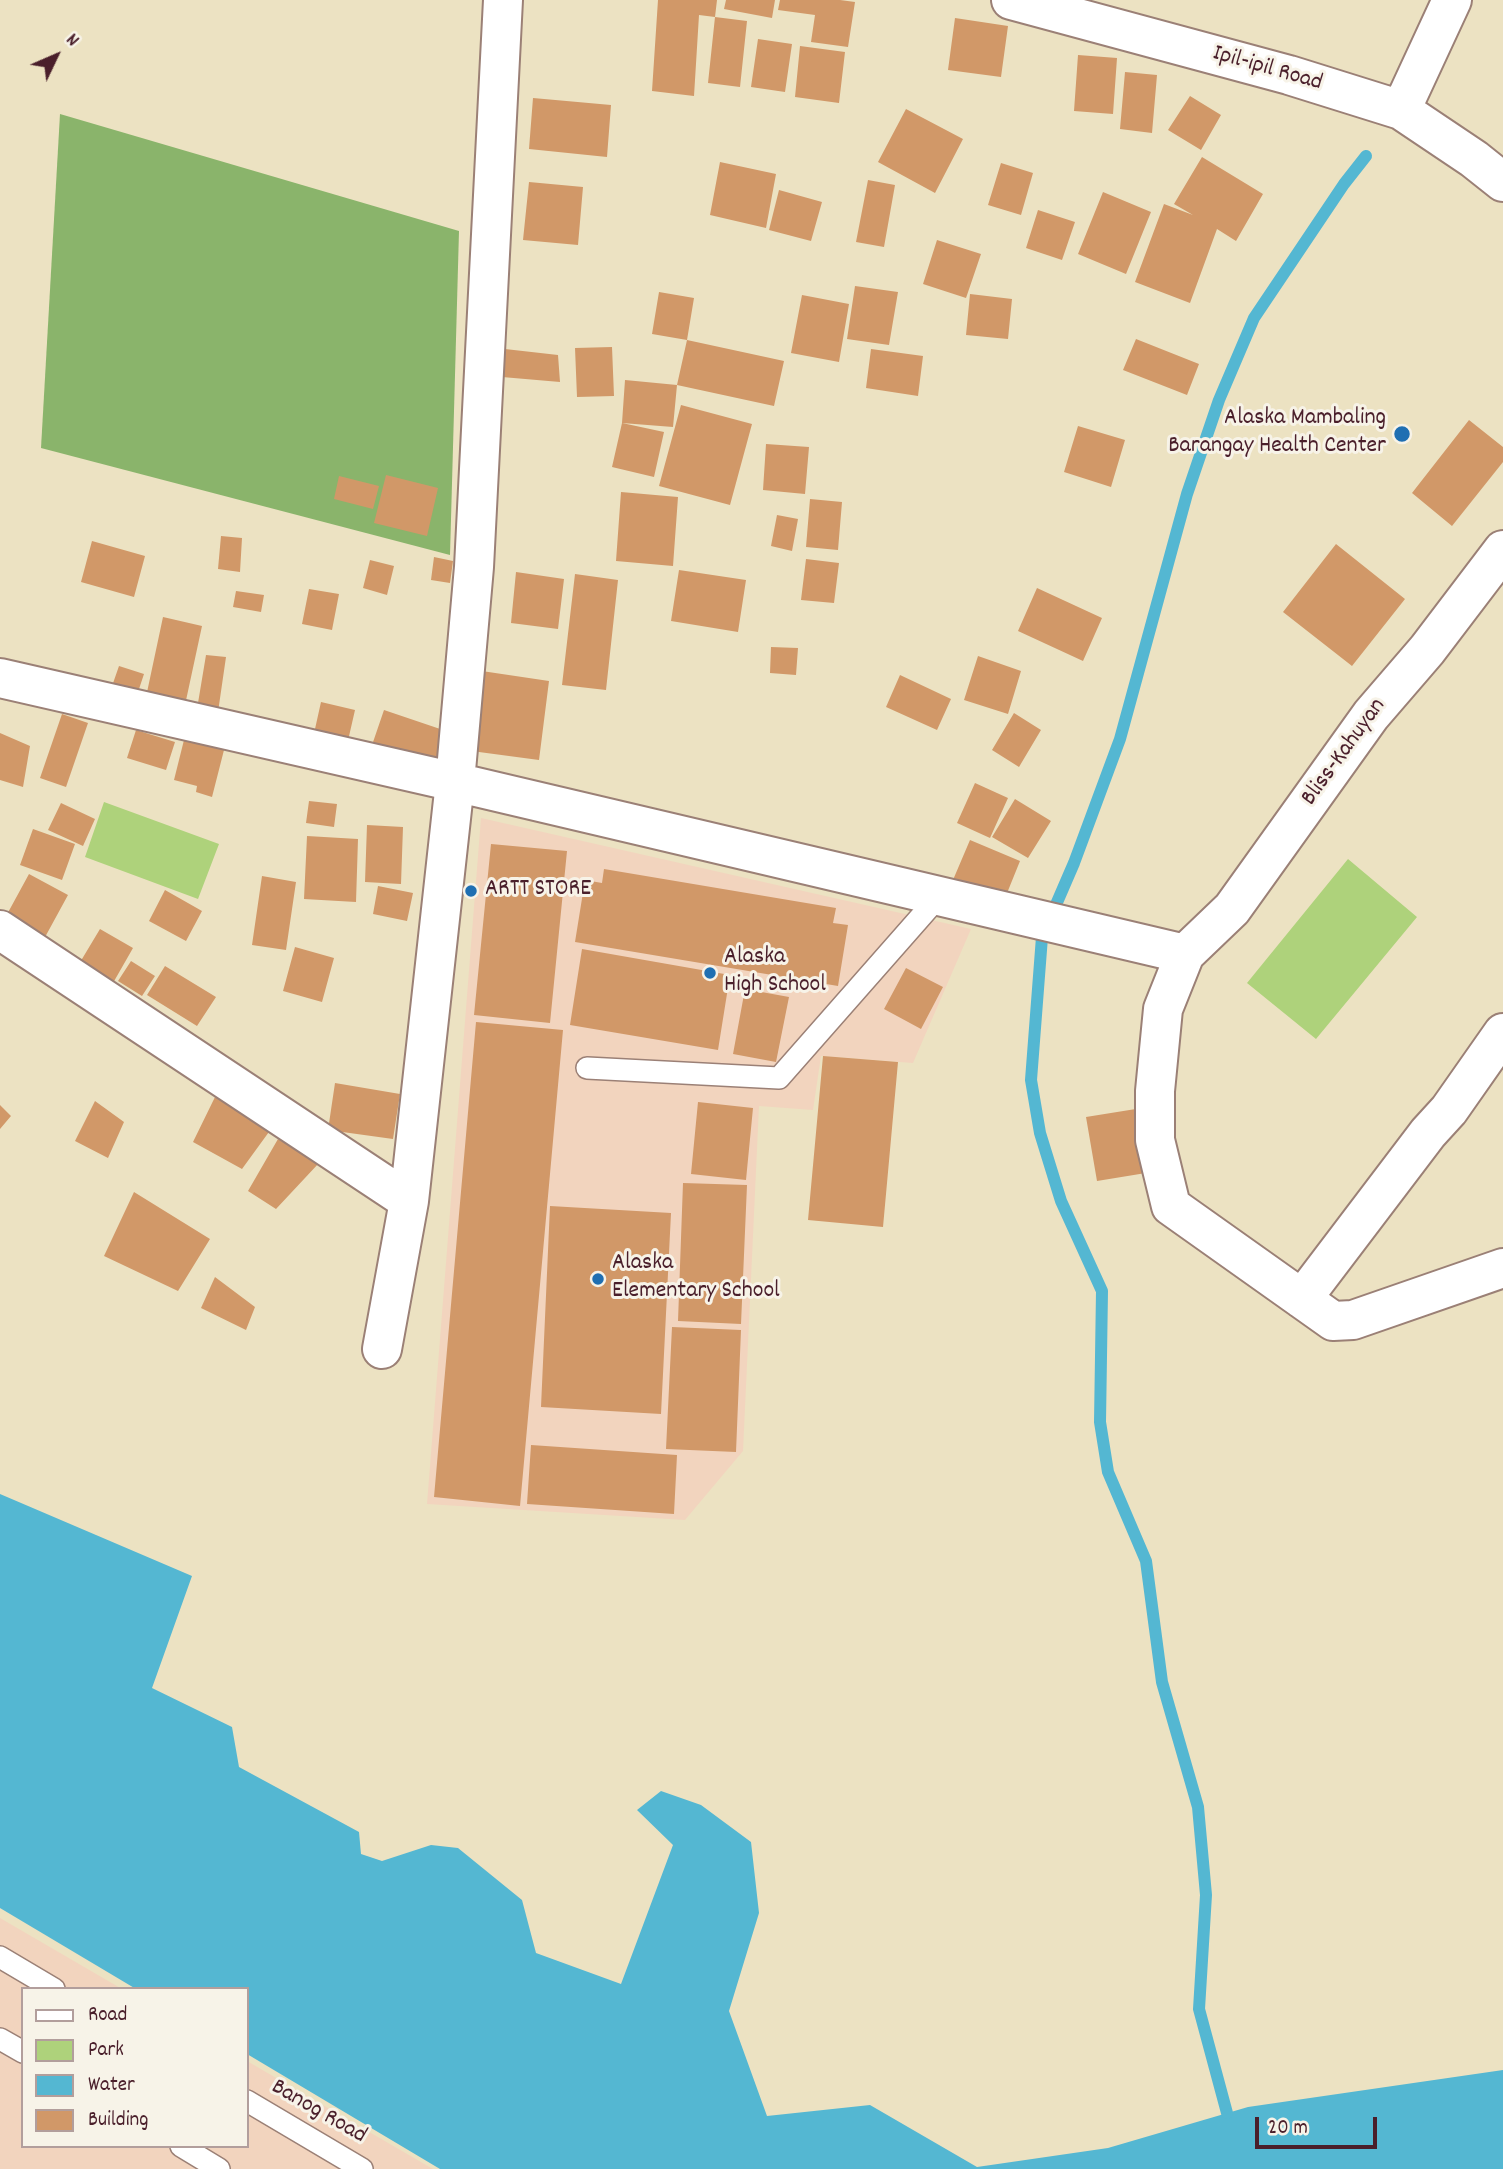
<!DOCTYPE html>
<style>
body{margin:0}
#map{position:relative;width:1503px;height:2169px;overflow:hidden;background:#ece2c2;font-family:Dekko,sans-serif}
canvas{display:block}
.legend{position:absolute;left:21px;top:1987px;width:228px;height:161px;box-sizing:border-box;background:#f7f3e8;border:2px solid #b29e9c;margin:0;padding:9px 12px;list-style:none;font-size:21px;color:#4a1f2b}
.legend li{display:flex;align-items:center;gap:14px;height:35px}
.legend b{width:35px;border:2px solid #b29e9c}
.north{position:absolute;left:21px;top:21px;width:70px;height:70px;-webkit-text-stroke:5px #f7f3e8;paint-order:stroke;rotate:46deg;font-size:19px;font-weight:700;line-height:28px;text-align:center;color:#4a1f2b}
.north::after{content:'';display:block;margin:auto;width:24px;height:32px;background:#4a1f2b;clip-path:polygon(50% 0,100% 100%,50% 72%,0 100%)}
.scale{position:absolute;left:1255px;top:2117px;width:122px;height:32px;box-sizing:border-box;border:4px solid #4a1f2b;border-top:0;padding-left:9px;font-size:21px;line-height:24px;white-space:nowrap;color:#4a1f2b;-webkit-text-stroke:5px #f7f3e8;paint-order:stroke}
</style>
<div id="map">
<canvas width="1503" height="2169"></canvas>
<ul class="legend">
<li><b style="height:9px;background:#fff"></b>Road</li>
<li><b style="height:19px;background:#aed27b"></b>Park</li>
<li><b style="height:19px;background:#54b7d2"></b>Water</li>
<li><b style="height:19px;background:#d19868"></b>Building</li>
</ul>
<div class="north">N</div>
<div class="scale">20 m</div>
</div>
<script>
const context = document.querySelector('canvas').getContext('2d');
context.lineJoin = 'round';
function fillPath(path, color) { context.fillStyle = color; context.fill(path, 'evenodd'); }
const toPath = rows => new Path2D(rows.map(r => 'M' + r).join(''));
function trace(path, color, width, dash) { context.strokeStyle = color; context.lineWidth = width; context.lineCap = dash ? 'butt' : 'round'; context.setLineDash(dash || []); context.stroke(path); }
function drawText(font, color, halo, rows, align = 'center') {
  context.font = font + ' Dekko,sans-serif'; context.lineWidth = 6; context.setLineDash([]); context.textBaseline = 'middle'; context.strokeStyle = halo; context.fillStyle = color; for (const [text, x, y, turn = 0] of rows) {
    context.save(); context.translate(x, y); context.rotate((+turn || 0) * Math.PI / 180); context.textAlign = isNaN(turn) ? turn : align; if (halo) context.strokeText(text, 0, 0); context.fillText(text, 0, 0); context.restore();
  }
}
const built = toPath([
 [481,818,971,929,913,1063,821,1056,813,1110,759,1106,743,1451,685,1520,427,1504],
 [0,1918,122,1989,23,1989,23,2146,247,2146,247,2061,433,2169,0,2169]
]);
const green = toPath([
 [104,802,219,844,198,899,85,857],
 [1348,859,1417,917,1316,1039,1247,983]
]);
const forest = toPath([
 [60,114,459,231,450,555,41,448]
]);
const water = toPath([
 [0,1494,192,1576,152,1688,232,1727,239,1767,359,1832,361,1854,382,1861,431,1845,458,1848,522,1900,536,1953,621,1984,673,1845,637,1810,661,1791,701,1805,751,1842,759,1913,729,2011,767,2116,870,2105,977,2167,1108,2148,1248,2107,1503,2070,1503,2169,440,2169,247,2054,247,1989,136,1989,0,1908]
]);
const stream = toPath([
 [1227,2113,1199,2009,1206,1895,1198,1807,1162,1682,1146,1561,1108,1472,1100,1422,1102,1291,1061,1201,1040,1133,1031,1080,1042,937,1074,863,1120,739,1187,494,1219,400,1254,318,1344,184,1366,156]
]);
const building = toPath([
 [658,0,717,0,715,17,699,15,694,96,652,91],
 [726,0,775,0,772,18,724,9],
 [780,0,840,0,855,2,848,47,811,42,815,15,778,10],
 [715,17,747,21,740,87,708,83],
 [955,18,1008,26,1001,77,948,70],
 [758,39,792,44,785,92,751,87],
 [800,46,845,52,839,103,795,97],
 [1078,55,1117,58,1113,114,1074,111],
 [1125,72,1157,75,1152,133,1120,129],
 [1190,96,1221,115,1201,150,1168,130],
 [533,98,611,105,607,157,529,149],
 [906,109,963,139,935,193,878,162],
 [1202,157,1263,194,1236,241,1217,229,1190,303,1135,282,1164,204,1193,215,1174,204],
 [720,162,776,174,766,228,710,215],
 [1001,163,1033,173,1021,215,988,205],
 [868,180,895,185,884,247,856,242],
 [529,182,583,187,578,245,523,240],
 [779,190,822,202,811,241,769,230],
 [1103,192,1151,212,1126,274,1078,254],
 [1038,210,1075,222,1062,260,1026,248],
 [937,240,981,254,966,298,923,284],
 [855,286,898,292,889,345,847,339],
 [659,292,694,298,687,340,652,334],
 [970,294,1012,299,1008,339,966,335],
 [802,295,849,304,839,362,791,353],
 [1136,339,1199,364,1187,395,1123,370],
 [687,340,784,361,774,406,677,385],
 [612,347,614,396,577,397,575,348],
 [505,349,558,355,560,382,502,377],
 [871,349,923,356,918,396,866,388],
 [625,380,677,385,673,427,622,423,664,432,654,477,612,467,622,423],
 [681,405,752,424,730,505,659,486],
 [1469,420,1503,447,1503,462,1452,526,1412,493],
 [1078,426,1125,440,1111,487,1064,472],
 [766,444,809,447,805,494,763,490],
 [386,475,438,488,427,536,374,523],
 [339,476,379,486,373,509,334,499],
 [621,492,678,497,673,566,616,561],
 [810,499,842,502,838,550,806,547],
 [777,515,798,519,792,551,771,546],
 [221,536,242,538,240,572,218,569],
 [92,541,145,556,134,597,81,582],
 [1336,544,1405,599,1352,666,1283,612],
 [434,557,453,561,450,583,431,580],
 [806,559,839,563,834,603,801,600],
 [370,560,394,566,387,595,363,588],
 [679,570,746,580,738,632,671,621],
 [516,572,564,579,558,629,511,623],
 [575,574,618,580,606,690,562,685],
 [1037,588,1102,618,1083,661,1018,631],
 [309,589,339,594,332,630,302,624],
 [236,591,264,595,261,612,233,607],
 [163,617,202,626,185,705,146,697],
 [771,647,798,648,796,675,770,673],
 [206,655,226,657,218,712,197,709],
 [978,656,1021,671,1008,714,964,700],
 [119,666,144,674,136,698,111,689],
 [475,670,549,681,539,760,464,750],
 [900,675,951,699,937,730,886,707],
 [321,702,355,710,347,745,313,738],
 [384,710,452,733,439,771,371,748],
 [1014,713,1041,730,1019,767,992,750],
 [62,714,88,723,66,787,40,778],
 [136,730,175,742,166,770,127,758],
 [0,733,30,746,23,787,0,780],
 [184,740,224,750,212,797,196,792,197,786,174,780],
 [975,783,1008,798,990,838,957,823],
 [1015,799,1051,821,1028,858,992,837],
 [309,801,337,804,334,827,306,823],
 [61,803,95,819,83,846,48,830],
 [367,825,403,827,401,884,365,882],
 [33,829,75,844,62,880,20,865],
 [307,836,358,839,356,902,304,899],
 [970,840,1020,861,1001,908,950,887],
 [491,844,567,851,550,1023,474,1015],
 [604,869,836,908,833,923,848,925,838,986,575,942,585,880,602,883],
 [29,874,68,895,44,939,5,918],
 [262,876,296,882,286,950,252,945],
 [378,886,413,893,407,921,373,914],
 [165,890,202,911,186,941,149,921],
 [100,929,133,948,113,983,79,964],
 [295,947,334,958,322,1002,283,991],
 [582,949,730,975,718,1050,570,1025],
 [131,961,155,976,142,996,118,981],
 [165,966,216,997,197,1026,147,995],
 [906,968,943,987,921,1029,884,1009],
 [745,989,789,997,776,1062,733,1054],
 [476,1022,563,1030,520,1506,434,1497],
 [823,1056,898,1062,883,1227,808,1220],
 [335,1083,400,1094,393,1139,328,1130],
 [215,1097,274,1125,242,1169,193,1142],
 [95,1101,124,1122,108,1158,75,1141],
 [698,1102,753,1108,746,1180,691,1174],
 [0,1105,11,1116,0,1129],
 [1142,1108,1152,1172,1097,1181,1086,1117],
 [278,1139,319,1163,276,1209,248,1191],
 [683,1183,747,1185,741,1324,678,1321],
 [134,1192,210,1239,178,1291,104,1256],
 [550,1206,671,1213,661,1414,541,1407],
 [215,1277,255,1307,246,1330,201,1308],
 [672,1327,741,1330,736,1452,666,1449],
 [531,1445,677,1455,674,1514,527,1504]
]);
const service = toPath([
 [587,1068,779,1078,940,895],
 [0,1957,54,1989],
 [0,2039,23,2052],
 [247,2101,362,2169],
 [181,2146,219,2169]
]);
const minor = toPath([
 [1011,0,1289,75,1401,110,1474,159,1503,182],
 [1401,110,1452,0],
 [1503,550,1427,650,1371,715,1232,909,1185,954,1163,1009,1155,1091,1155,1140,1171,1206,1333,1321,1353,1320,1503,1268],
 [0,678,455,782,1185,954],
 [0,930,409,1201],
 [1302,1299,1428,1133,1449,1110,1503,1033],
 [382,1349,409,1201,455,782,474,567,503,0]
]);
const markers = [
 [1402,434,9,"#1f6fb2"],
 [471,891,7,"#1f6fb2"],
 [710,973,7,"#1f6fb2"],
 [598,1279,7,"#1f6fb2"]
];
const streetNames = [
 ["Ipil-ipil Road",1267,70,16],
 ["Bliss-Kahuyan",1345,753,-54],
 ["Banog Road",318,2113,30]
];
const poiNames = [
 ["Alaska Mambaling",1386,420,"right"],
 ["Barangay Health Center",1386,448,"right"],
 ["ARTT STORE",485,891],
 ["Alaska",724,959],
 ["High School",724,987],
 ["Alaska",612,1265],
 ["Elementary School",612,1293]
];
fillPath(built, '#f2d4be');
fillPath(green, '#aed27b');
fillPath(forest, '#8ab46b');
fillPath(water, '#54b7d2');
trace(stream, '#54b7d2', 12);
fillPath(building, '#d19868');
trace(service, '#9b8076', 24);
trace(minor, '#9b8076', 42);
trace(service, '#fff', 21);
trace(minor, '#fff', 38);
for (const [x, y, r, color] of markers) { const dot = new Path2D(); dot.arc(x, y, r, 0, 2 * Math.PI); context.fillStyle = color; context.fill(dot); trace(dot, '#f7f3e8', 2.5); }
drawText('24px', '#4a1f2b', '#f7f3e8', streetNames);
drawText('24px', '#4a1f2b', '#f7f3e8', poiNames, 'left');
</script>
